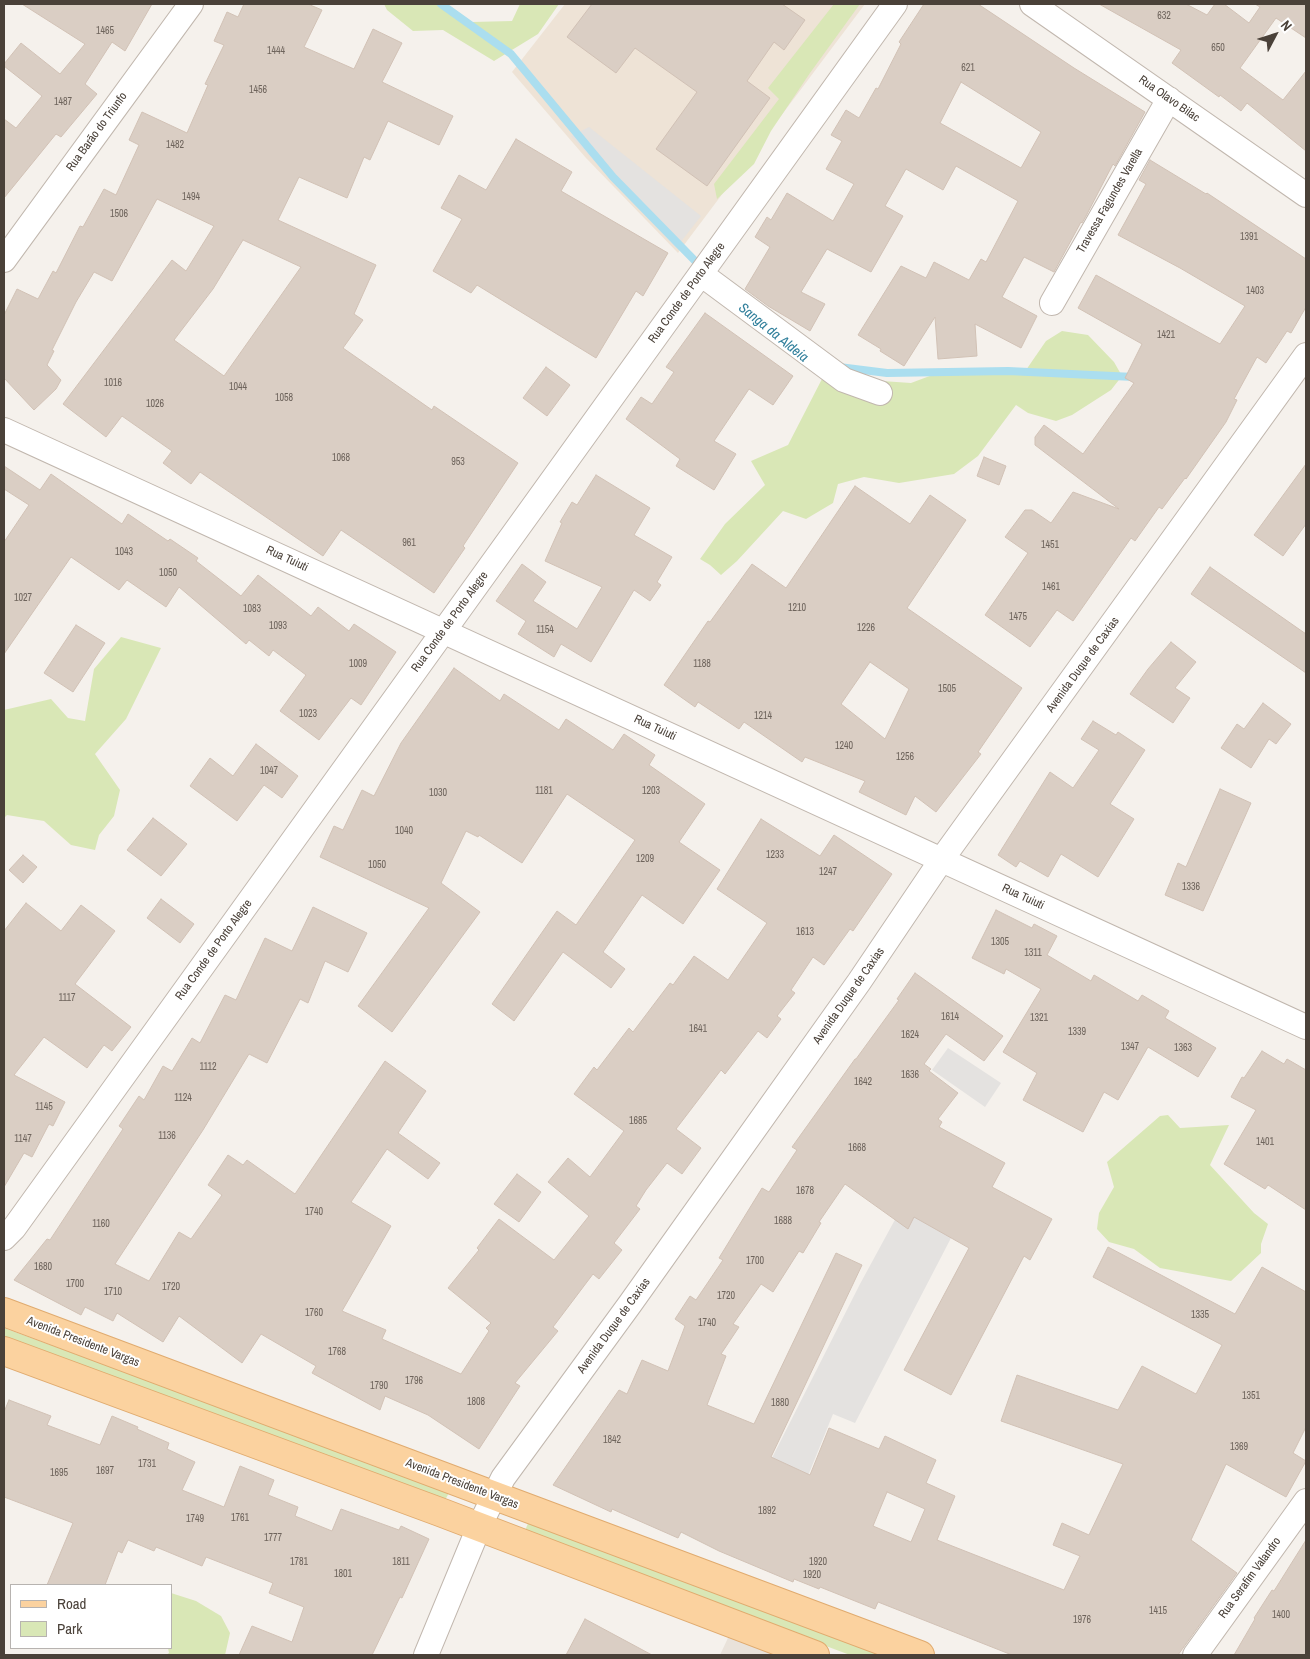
<!DOCTYPE html>
<meta charset="utf-8">
<style>
body{margin:0}
#map{position:relative;width:1310px;height:1659px;overflow:hidden;background:#f5f1ec;font-family:"Archivo Narrow",sans-serif}
canvas{display:block}
.frame{position:absolute;inset:0;border:5px solid #4a4139;pointer-events:none}
.legend{position:absolute;left:10px;top:1584px;width:162px;height:65px;box-sizing:border-box;background:#fff;border:1px solid #b7b3b0;margin:0;padding:6px 9px;list-style:none;font-size:15px;color:#4a4139}
.legend li{display:flex;align-items:center;gap:10px;height:25px}
.legend b{width:25px;border:1px solid #b7b3b0}
.north{position:absolute;left:1250px;top:10px;width:50px;height:50px;-webkit-text-stroke:4px #fff;paint-order:stroke;rotate:50deg;font-size:14px;font-weight:700;line-height:20px;text-align:center;color:#4a4139}
.north::after{content:'';display:block;margin:auto;width:18px;height:22px;background:#4a4139;clip-path:polygon(50% 0,100% 100%,50% 72%,0 100%)}
</style>
<div id="map">
<canvas width="1310" height="1659"></canvas>
<div class="frame"></div>
<ul class="legend">
<li><b style="height:6px;background:#fbd29f"></b>Road</li>
<li><b style="height:14px;background:#d9e7b6"></b>Park</li>
</ul>
<div class="north">N</div>
</div>
<script>
const context = document.querySelector('canvas').getContext('2d');
context.lineJoin = 'round';
function fillPath(path, color) { context.fillStyle = color; context.fill(path, 'evenodd'); }
const toPath = rows => new Path2D(rows.map(r => 'M' + r).join(''));
function trace(path, color, width, dash) { context.strokeStyle = color; context.lineWidth = width; context.lineCap = dash ? 'butt' : 'round'; context.setLineDash(dash || []); context.stroke(path); }
function drawText(font, color, halo, rows, align = 'center') {
  context.font = font + ' "Archivo Narrow",sans-serif'; context.lineWidth = 4; context.setLineDash([]); context.textBaseline = 'middle'; context.strokeStyle = halo; context.fillStyle = color; for (const [text, x, y, turn = 0] of rows) {
    context.save(); context.translate(x, y); context.rotate((+turn || 0) * Math.PI / 180); context.textAlign = isNaN(turn) ? turn : align; if (halo) context.strokeText(text, 0, 0); context.fillText(text, 0, 0); context.restore();
  }
}
const residential = toPath([
 [734,1625,815,1655,720,1655]
]);
const education = toPath([
 [565,4,865,4,678,253,586,158,512,72]
]);
const green = toPath([
 [384,4,447,4,472,22,512,21,520,4,559,4,538,34,494,61,443,30,413,31,387,10],
 [834,4,860,4,810,73,771,131,754,164,717,199,714,184,779,99,768,88],
 [1062,331,1088,335,1114,362,1122,376,1111,390,1072,415,1056,421,1028,413,1016,405,978,456,954,474,899,483,864,477,838,484,833,503,806,519,783,511,737,561,721,575,710,565,700,559,725,524,765,485,751,461,788,445,823,377,911,383,935,374,1026,370,1046,341],
 [121,637,161,648,126,719,95,754,120,790,114,816,99,835,95,850,71,845,44,821,7,815,4,818,4,710,51,699,68,718,85,721,94,669],
 [1168,1115,1180,1128,1229,1125,1210,1165,1254,1213,1268,1224,1261,1244,1261,1253,1231,1281,1160,1268,1134,1249,1109,1242,1097,1229,1099,1213,1114,1187,1107,1162,1160,1116],
 [4,1328,450,1491,444,1502,4,1338],
 [529,1521,885,1655,850,1655,524,1533],
 [171,1593,196,1601,221,1616,230,1633,225,1655,166,1655,169,1653,168,1648,171,1648]
]);
const parking = toPath([
 [589,127,701,216,676,248,571,136],
 [948,1048,1001,1083,985,1107,932,1070],
 [910,1192,951,1238,855,1423,833,1414,799,1498,803,1472,772,1458,860,1284]
]);
const stream = toPath([
 [441,4,511,54,613,177,702,268],
 [839,367,887,373,1008,371,1134,377]
]);
const building = toPath([
 [22,4,152,4,125,51,112,42,85,84,97,94,61,137,56,134,4,198,4,119,16,128,42,96,4,66,4,64,21,43,60,74,85,44,22,4],
 [244,4,308,4,322,10,304,47,354,69,373,29,402,43,382,82,453,116,439,145,388,121,370,160,364,157,347,198,299,177,278,220,376,265,354,314,363,320,343,348,432,410,434,406,518,463,463,546,465,548,434,593,341,530,323,556,200,472,191,484,163,463,172,451,122,416,106,437,63,404,172,260,186,271,214,226,157,199,112,281,94,272,76,302,52,350,54,351,47,365,61,380,56,389,34,410,4,378,4,315,17,289,38,299,53,271,56,273,80,226,83,227,104,189,116,195,139,145,129,140,142,112,187,133,208,85,205,84,224,45,214,41,227,12,238,17,244,4],
 [243,240,301,267,224,376,174,340,213,289,243,240],
 [592,4,782,4,805,20,784,50,774,42,747,81,770,98,707,186,656,149,697,92,635,48,616,73,567,37,592,4],
 [924,4,978,4,1074,68,1145,112,1115,166,1113,164,1086,216,1082,223,1081,222,1054,272,1024,257,1002,297,1037,316,1021,348,975,324,977,356,938,359,935,317,904,366,880,351,881,349,858,335,901,266,926,278,934,262,969,280,981,259,986,262,1018,201,956,166,943,190,906,169,885,206,903,216,871,272,827,249,801,292,825,304,810,331,768,306,745,289,770,247,755,237,767,217,771,220,787,193,833,221,854,184,826,169,842,141,831,135,846,110,859,118,876,88,878,89,901,44,899,42,924,4],
 [961,82,1041,132,1021,168,940,123,961,82],
 [1099,4,1186,4,1207,15,1215,4,1224,4,1249,23,1260,7,1255,4,1306,4,1306,38,1276,18,1240,68,1283,100,1306,71,1306,151,1247,103,1241,111,1220,95,1219,97,1172,63,1181,50,1099,4],
 [516,139,572,172,561,191,668,253,643,296,636,291,596,358,477,285,471,293,433,271,462,219,441,208,459,175,486,190,516,139],
 [1150,160,1206,194,1207,193,1306,259,1306,307,1291,333,1287,331,1266,363,1257,357,1234,399,1237,400,1226,422,1186,479,1185,478,1162,509,1159,507,1135,541,1131,538,1073,621,1057,610,1030,647,985,615,1028,553,1005,537,1025,510,1032,510,1051,523,1073,492,1119,509,1035,445,1035,437,1044,425,1083,454,1134,383,1125,378,1142,344,1078,308,1096,275,1220,344,1245,306,1180,268,1118,235,1146,184,1139,180,1150,160],
 [705,313,793,376,773,405,749,389,714,441,736,454,714,490,676,466,680,459,626,419,641,397,652,404,674,372,666,367,705,313],
 [546,367,570,385,547,416,523,398,546,367],
 [984,457,1006,466,999,485,977,476,984,457],
 [1306,464,1306,524,1283,556,1254,535,1306,464],
 [4,466,40,490,51,474,122,524,128,514,168,541,170,539,198,558,196,561,241,596,258,575,311,616,318,607,349,631,354,624,396,652,361,705,351,698,319,740,280,711,306,675,273,650,269,656,249,640,246,644,179,587,166,607,127,580,119,590,71,557,4,654,4,542,29,505,4,489,4,466],
 [596,475,650,508,634,535,672,557,657,582,661,585,650,601,634,590,591,662,561,644,554,657,518,634,526,621,496,601,522,564,546,582,533,601,577,629,602,587,545,561,562,523,560,522,572,502,577,505,596,475],
 [855,486,910,524,930,495,966,520,907,608,1022,688,978,752,981,754,936,812,915,796,906,815,859,792,865,781,805,757,802,762,744,722,739,729,698,702,695,707,664,685,708,621,710,622,752,564,786,588,855,486],
 [870,662,909,689,885,739,841,704,870,662],
 [1210,567,1306,634,1306,673,1191,594,1210,567],
 [76,625,105,643,73,692,44,673,76,625],
 [1171,642,1196,662,1175,688,1190,698,1173,723,1130,694,1148,669,1171,642],
 [454,668,500,701,504,694,559,730,566,719,613,750,624,734,655,755,649,765,705,804,679,842,720,870,683,924,642,895,603,952,625,969,611,988,563,952,514,1021,492,1004,557,911,576,925,635,840,567,794,522,863,479,835,478,837,466,831,441,883,480,912,392,1032,358,1006,429,908,320,857,334,826,343,830,362,790,374,796,401,743,454,668],
 [1263,703,1291,724,1276,744,1269,739,1251,768,1221,748,1237,724,1244,729,1263,703],
 [1093,721,1116,735,1118,732,1145,750,1110,804,1134,819,1098,877,1061,854,1048,877,1020,861,1016,867,998,855,1050,772,1073,788,1099,750,1081,739,1093,721],
 [256,744,298,776,282,798,264,785,237,821,190,786,210,758,233,776,256,744],
 [1220,789,1251,803,1203,911,1165,895,1178,863,1186,867,1220,789],
 [153,818,187,844,161,876,127,850,153,818],
 [761,819,820,856,834,835,892,874,853,931,850,929,824,965,813,957,791,990,795,993,777,1016,781,1019,767,1038,758,1031,725,1074,721,1070,676,1129,701,1148,682,1174,667,1163,646,1190,636,1206,640,1209,614,1243,622,1250,599,1279,593,1274,553,1327,558,1331,515,1383,520,1386,479,1449,428,1415,385,1396,380,1410,312,1373,316,1366,261,1334,242,1363,179,1316,163,1342,117,1313,113,1321,85,1307,81,1315,14,1280,47,1239,50,1240,123,1129,119,1126,139,1096,144,1100,163,1066,172,1071,192,1038,200,1043,225,995,236,1000,265,938,292,951,313,907,367,933,348,972,325,961,308,1003,300,999,267,1063,249,1054,203,1130,115,1264,149,1281,179,1232,191,1239,222,1195,208,1185,228,1155,243,1165,247,1160,295,1194,385,1061,426,1091,398,1133,440,1163,428,1179,387,1149,351,1202,391,1226,342,1311,386,1330,382,1339,461,1374,489,1331,486,1328,491,1323,448,1288,479,1250,477,1248,499,1219,554,1260,589,1216,548,1182,568,1158,590,1177,624,1131,574,1094,594,1067,597,1070,629,1028,633,1032,670,983,673,985,694,956,728,980,767,923,717,889,761,819],
 [23,855,37,867,23,883,9,870,23,855],
 [161,899,194,924,180,943,147,918,161,899],
 [26,903,61,931,81,905,115,931,75,984,131,1027,112,1051,104,1045,87,1068,44,1037,14,1075,65,1102,53,1126,49,1124,32,1157,24,1153,4,1187,4,931,26,903],
 [996,910,1032,928,1034,924,1057,936,1047,955,1091,981,1094,975,1138,1001,1142,995,1169,1011,1165,1018,1216,1048,1198,1077,1148,1047,1118,1100,1104,1092,1083,1132,1023,1100,1037,1073,1003,1052,1041,989,1006,969,1004,974,972,958,996,910],
 [915,973,1003,1036,984,1061,946,1034,924,1064,931,1069,929,1071,958,1093,938,1119,942,1122,939,1127,1005,1163,992,1187,1052,1219,1030,1260,1024,1256,951,1395,904,1370,969,1248,914,1217,908,1229,845,1184,819,1222,821,1223,803,1253,799,1251,773,1292,761,1284,733,1324,739,1327,721,1354,726,1356,707,1405,754,1424,836,1253,862,1265,771,1457,810,1475,829,1428,879,1449,885,1436,936,1460,926,1483,955,1496,937,1540,1064,1590,1080,1556,1053,1545,1062,1523,1089,1535,1123,1464,1001,1421,1017,1375,1118,1410,1142,1366,1196,1394,1222,1345,1093,1277,1108,1247,1235,1314,1262,1267,1306,1292,1306,1427,1293,1453,1306,1461,1286,1497,1226,1464,1191,1540,1237,1573,1178,1655,1012,1655,878,1602,875,1609,820,1587,819,1589,794,1579,793,1582,719,1551,681,1532,678,1538,612,1509,611,1512,553,1485,619,1390,627,1394,642,1360,668,1371,685,1326,675,1319,690,1296,696,1300,723,1260,719,1258,762,1188,769,1192,797,1150,792,1147,855,1059,856,1059,899,1000,897,999,915,973],
 [887,1492,925,1509,911,1542,873,1526,887,1492],
 [1262,1051,1284,1064,1287,1059,1306,1070,1306,1210,1268,1185,1265,1189,1224,1164,1256,1110,1231,1097,1242,1077,1244,1078,1262,1051],
 [517,1174,541,1192,519,1222,494,1204,517,1174],
 [9,1400,51,1416,47,1425,100,1445,112,1416,138,1427,137,1429,169,1443,167,1449,195,1462,182,1490,224,1507,240,1466,274,1480,268,1495,298,1507,295,1516,332,1531,341,1509,399,1530,401,1526,429,1539,402,1598,400,1597,372,1655,239,1655,252,1626,292,1642,304,1607,269,1593,273,1583,206,1557,202,1566,156,1547,154,1551,128,1540,122,1553,118,1551,105,1585,47,1585,73,1523,4,1497,4,1412,9,1400],
 [1306,1540,1306,1655,1234,1655,1255,1619,1254,1618,1272,1590,1274,1591,1306,1540],
 [585,1619,652,1655,566,1655,585,1619]
]);
const minor = toPath([
 [1032,4,1306,195],
 [4,260,191,4],
 [701,274,844,380,880,393],
 [1052,303,1169,99],
 [4,430,1306,1027],
 [4,1238,14,1228,895,4],
 [426,1655,479,1527,503,1478,630,1304,859,982,942,859,1306,355],
 [1195,1655,1306,1501]
]);
const major = toPath([
 [4,1312,920,1655],
 [4,1351,440,1512,815,1655]
]);
const numberNames = [
 ["632",1164,16],
 ["1465",105,31],
 ["650",1218,48],
 ["1444",276,51],
 ["621",968,68],
 ["1456",258,90],
 ["1487",63,102],
 ["1482",175,145],
 ["1494",191,197],
 ["1506",119,214],
 ["1391",1249,237],
 ["1403",1255,291],
 ["1421",1166,335],
 ["1016",113,383],
 ["1044",238,387],
 ["1058",284,398],
 ["1026",155,404],
 ["1068",341,458],
 ["953",458,462],
 ["961",409,543],
 ["1451",1050,545],
 ["1043",124,552],
 ["1050",168,573],
 ["1461",1051,587],
 ["1027",23,598],
 ["1210",797,608],
 ["1083",252,609],
 ["1475",1018,617],
 ["1093",278,626],
 ["1226",866,628],
 ["1154",545,630],
 ["1009",358,664],
 ["1188",702,664],
 ["1505",947,689],
 ["1023",308,714],
 ["1214",763,716],
 ["1240",844,746],
 ["1256",905,757],
 ["1047",269,771],
 ["1181",544,791],
 ["1203",651,791],
 ["1030",438,793],
 ["1040",404,831],
 ["1233",775,855],
 ["1209",645,859],
 ["1050",377,865],
 ["1247",828,872],
 ["1336",1191,887],
 ["1613",805,932],
 ["1305",1000,942],
 ["1311",1033,953],
 ["1117",67,998],
 ["1614",950,1017],
 ["1321",1039,1018],
 ["1641",698,1029],
 ["1339",1077,1032],
 ["1624",910,1035],
 ["1347",1130,1047],
 ["1363",1183,1048],
 ["1112",208,1067],
 ["1636",910,1075],
 ["1642",863,1082],
 ["1124",183,1098],
 ["1145",44,1107],
 ["1685",638,1121],
 ["1136",167,1136],
 ["1147",23,1139],
 ["1401",1265,1142],
 ["1668",857,1148],
 ["1678",805,1191],
 ["1740",314,1212],
 ["1688",783,1221],
 ["1160",101,1224],
 ["1700",755,1261],
 ["1680",43,1267],
 ["1700",75,1284],
 ["1720",171,1287],
 ["1710",113,1292],
 ["1720",726,1296],
 ["1760",314,1313],
 ["1335",1200,1315],
 ["1740",707,1323],
 ["1768",337,1352],
 ["1796",414,1381],
 ["1790",379,1386],
 ["1351",1251,1396],
 ["1808",476,1402],
 ["1880",780,1403],
 ["1842",612,1440],
 ["1369",1239,1447],
 ["1731",147,1464],
 ["1697",105,1471],
 ["1695",59,1473],
 ["1892",767,1511],
 ["1761",240,1518],
 ["1749",195,1519],
 ["1777",273,1538],
 ["1781",299,1562],
 ["1811",401,1562],
 ["1920",818,1562],
 ["1801",343,1574],
 ["1920",812,1575],
 ["1415",1158,1611],
 ["1400",1281,1615],
 ["1976",1082,1620]
];
const streetNames = [
 ["Rua Olavo Bilac",1169,99,35],
 ["Rua Barão do Triunfo",97,132,-54],
 ["Travessa Fagundes Varella",1110,201,-60],
 ["Rua Conde de Porto Alegre",687,293,-54],
 ["Rua Tuiuti",287,559,25],
 ["Rua Conde de Porto Alegre",450,622,-54],
 ["Avenida Duque de Caxias",1083,665,-54],
 ["Rua Tuiuti",655,728,25],
 ["Rua Tuiuti",1023,897,25],
 ["Rua Conde de Porto Alegre",214,950,-54],
 ["Avenida Duque de Caxias",849,996,-55],
 ["Avenida Duque de Caxias",614,1326,-54],
 ["Avenida Presidente Vargas",83,1342,21],
 ["Avenida Presidente Vargas",462,1484,21],
 ["Rua Serafim Valandro",1250,1578,-54]
];
const waterNames = [
 ["Sanga da Aldeia",773,333,39]
];
fillPath(residential, '#e9e2da');
fillPath(education, '#eee3d6');
fillPath(green, '#d9e7b6');
fillPath(parking, '#e4e2e0');
trace(stream, '#abdeef', 8);
fillPath(building, '#dacec4');
trace(building, '#d1c1b5', 1);
trace(minor, '#c1b7ae', 26);
trace(major, '#e0ab6f', 30);
trace(minor, '#fff', 24);
trace(major, '#fbd29f', 28);
drawText('10px', '#6e645c', null, numberNames);
drawText('12px', '#4a4139', '#fff', streetNames);
drawText('italic 14px', '#307f9b', '#fff', waterNames);
</script>
